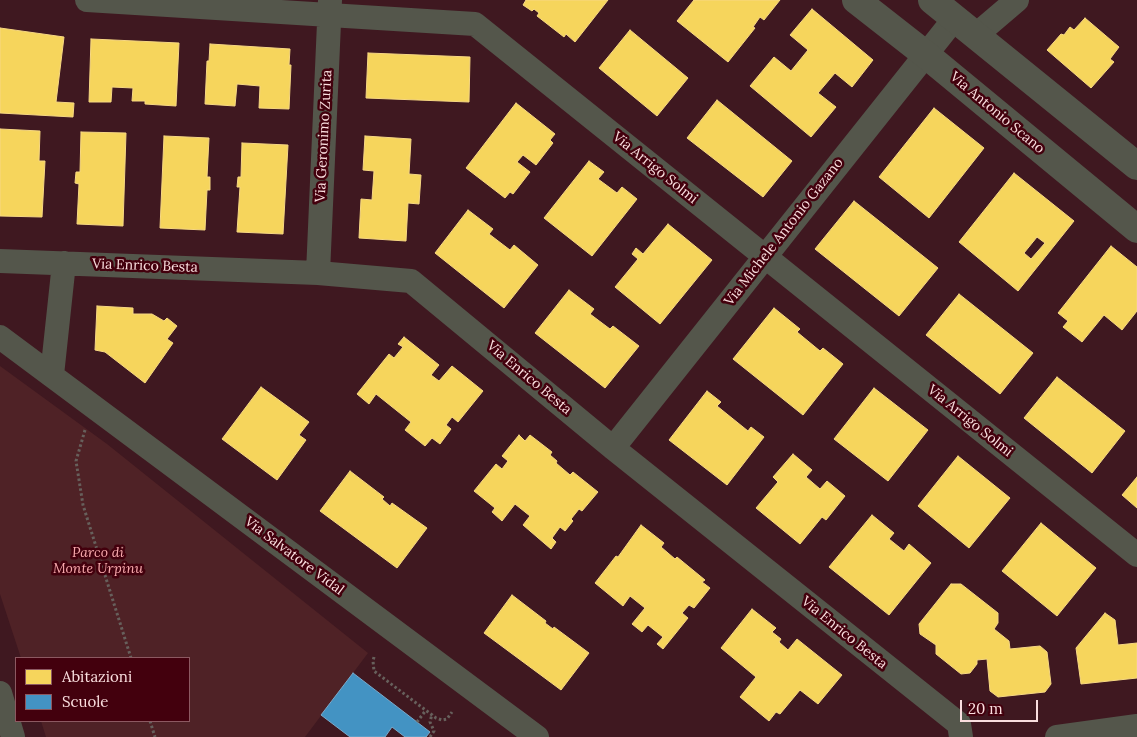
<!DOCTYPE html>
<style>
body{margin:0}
#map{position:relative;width:1137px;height:737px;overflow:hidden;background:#3f1820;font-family:Lora,serif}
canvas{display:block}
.legend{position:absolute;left:15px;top:657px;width:175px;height:65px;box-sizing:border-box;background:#43000d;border:1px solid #8c5961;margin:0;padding:6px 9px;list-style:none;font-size:15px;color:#fadedf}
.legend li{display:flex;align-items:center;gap:10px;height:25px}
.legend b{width:25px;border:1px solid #8c5961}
.scale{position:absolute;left:960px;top:700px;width:78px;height:22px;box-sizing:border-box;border:2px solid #fadedf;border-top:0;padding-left:6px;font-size:15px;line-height:18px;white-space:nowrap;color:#fadedf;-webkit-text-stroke:4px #43000d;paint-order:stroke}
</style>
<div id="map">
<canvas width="1137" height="737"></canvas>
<ul class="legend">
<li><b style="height:14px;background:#f6d55c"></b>Abitazioni</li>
<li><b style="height:14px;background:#4393c3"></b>Scuole</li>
</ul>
<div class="scale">20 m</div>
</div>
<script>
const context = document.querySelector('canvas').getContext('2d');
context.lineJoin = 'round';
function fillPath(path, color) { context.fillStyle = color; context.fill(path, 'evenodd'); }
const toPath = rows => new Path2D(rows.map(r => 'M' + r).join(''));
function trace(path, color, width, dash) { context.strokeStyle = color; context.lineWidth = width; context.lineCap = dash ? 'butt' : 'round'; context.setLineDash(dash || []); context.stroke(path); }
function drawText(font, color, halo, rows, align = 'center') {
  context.font = font + ' Lora,serif'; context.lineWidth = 5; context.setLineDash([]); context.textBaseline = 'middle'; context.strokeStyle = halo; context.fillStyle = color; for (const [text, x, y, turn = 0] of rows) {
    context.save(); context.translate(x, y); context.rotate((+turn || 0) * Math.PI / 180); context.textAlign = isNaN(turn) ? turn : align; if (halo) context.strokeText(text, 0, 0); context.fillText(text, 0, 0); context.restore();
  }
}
const green = toPath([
 [0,366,107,444,368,653,305,737,46,737,41,721,189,721,189,658,21,658,0,594]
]);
const homes = toPath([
 [526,0,608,0,575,42,566,34,564,37,537,16,539,13,534,9,532,11,523,5,526,0],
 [694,0,780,0,764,20,760,17,753,27,755,28,728,62,677,21,694,0],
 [812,9,873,60,852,87,835,73,818,93,836,107,811,137,750,86,774,57,791,71,808,50,790,35,812,9],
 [1085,18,1119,47,1110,59,1114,62,1091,88,1047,50,1061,34,1064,35,1070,27,1074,30,1085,18],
 [0,28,64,37,56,102,74,103,73,117,0,113,0,28],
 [630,30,688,78,657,116,599,68,630,30],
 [91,39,179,43,176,106,145,104,145,101,132,101,133,88,112,87,111,102,89,102,91,39],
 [210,44,290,49,289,65,291,65,289,109,259,108,260,86,237,84,235,106,205,104,207,61,209,61,210,44],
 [368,53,470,57,469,102,366,98,368,53],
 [717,100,792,161,763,197,687,138,717,100],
 [516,103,555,134,550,140,553,143,536,165,523,155,517,162,530,172,513,194,510,192,505,198,466,168,516,103],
 [934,108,984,148,929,218,879,177,934,108],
 [0,129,40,131,39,161,45,161,42,217,0,216,0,129],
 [81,132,126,133,123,226,77,224,79,184,75,183,76,172,80,172,81,132],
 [164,136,209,138,207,177,210,177,210,190,207,190,205,230,160,228,164,136],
 [365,136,411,139,409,174,421,175,419,204,408,203,406,241,359,238,361,199,372,200,374,171,363,170,365,136],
 [242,143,288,145,283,234,237,232,240,187,237,187,238,177,241,177,242,143],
 [589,161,604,172,598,179,617,193,622,187,637,199,592,256,544,218,589,161],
 [1014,173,1074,221,1018,291,959,242,1014,173],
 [1037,237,1045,243,1031,259,1024,253,1037,237],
 [854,201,938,268,899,316,815,249,854,201],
 [468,210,493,229,489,234,510,250,514,245,538,265,504,308,435,253,468,210],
 [668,224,712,260,660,324,615,287,638,259,632,254,636,248,643,254,668,224],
 [1111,246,1137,267,1137,311,1122,330,1104,315,1082,342,1063,327,1068,321,1058,313,1111,246],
 [569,290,594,309,590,314,610,329,613,326,639,346,605,388,535,333,569,290],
 [959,294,1033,353,1000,394,926,335,959,294],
 [97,306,133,308,133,314,152,314,164,321,167,318,177,326,167,339,173,343,145,383,105,352,95,350,97,306],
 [774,308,800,329,797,332,820,351,823,348,843,364,803,415,733,359,774,308],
 [404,337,439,365,431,375,439,381,452,366,483,391,458,422,452,417,446,425,451,429,440,444,432,438,425,446,405,430,411,422,376,394,369,404,357,394,389,354,394,358,403,347,398,344,404,337],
 [1057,377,1125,431,1092,473,1024,418,1057,377],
 [261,387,309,422,299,435,306,440,277,480,222,439,261,387],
 [874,388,928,430,888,481,834,439,874,388],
 [707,391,721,402,717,406,748,431,751,427,764,437,727,485,669,440,707,391],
 [519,435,525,441,530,435,552,452,550,455,557,461,556,463,570,475,573,472,598,492,582,511,579,509,571,519,573,521,565,531,560,527,552,538,556,542,551,549,523,525,530,516,515,504,502,521,492,512,495,508,474,491,496,464,502,469,508,461,502,456,519,435],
 [793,454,812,470,806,477,820,489,827,481,845,496,826,520,822,517,800,544,756,508,778,482,773,477,793,454],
 [958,456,1010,498,969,548,918,506,958,456],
 [350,471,384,497,382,499,390,506,392,503,427,528,397,568,320,511,350,471],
 [1137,477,1137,508,1122,495,1137,477],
 [872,515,894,533,889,539,904,551,909,544,931,563,889,615,829,567,872,515],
 [1041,523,1096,568,1057,616,1002,571,1041,523],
 [641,525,664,543,661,547,675,559,677,557,705,580,702,582,710,588,694,608,689,605,682,613,688,618,663,649,657,644,663,637,648,625,642,632,632,624,645,608,630,596,623,606,595,583,616,556,618,557,641,525],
 [951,584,961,584,998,613,998,623,994,629,1009,641,1010,649,1040,646,1047,652,1051,684,1045,692,998,697,990,691,987,659,977,660,977,664,970,673,961,674,936,654,936,645,920,634,919,624,951,584],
 [512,595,546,621,545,623,553,629,554,627,589,653,561,690,484,633,512,595],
 [752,609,776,628,772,632,781,639,779,642,788,650,797,639,842,675,818,704,800,690,780,714,776,712,769,721,740,697,756,677,721,648,752,609],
 [1105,613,1115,620,1118,645,1137,643,1137,678,1081,684,1076,648,1105,613]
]);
const schools = toPath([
 [353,673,430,732,426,737,405,737,392,727,385,737,350,737,321,715,353,673]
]);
const path = toPath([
 [85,430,76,461,83,505,131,658],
 [374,657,373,661,374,671,436,718,442,720,447,719,452,712],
 [150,721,155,737],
 [417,722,426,710],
 [430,737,434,731,430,722,432,714]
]);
const minor = toPath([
 [87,0,475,24,1137,555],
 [976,35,1017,0],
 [0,261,318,273,411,281,613,448,959,724,961,737],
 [318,273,330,0],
 [0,337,537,737],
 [52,375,64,263],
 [613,448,955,18],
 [0,693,13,737],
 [1057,737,1137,726]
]);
const tertiary = toPath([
 [856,0,925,54,1137,229],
 [932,0,1137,166]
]);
const streetNames = [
 ["Via Antonio Scano",997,113,40],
 ["Via Geronimo Zurita",324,136,-87],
 ["Via Arrigo Solmi",655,168,39],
 ["Via Michele Antonio Gazano",784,232,-52],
 ["Via Enrico Besta",145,266,2],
 ["Via Enrico Besta",529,378,40],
 ["Via Arrigo Solmi",970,421,39],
 ["Via Salvatore Vidal",294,556,37],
 ["Via Enrico Besta",844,633,39]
];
const parkNames = [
 ["Parco di",98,553],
 ["Monte Urpinu",98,569]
];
fillPath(green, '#4f2226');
fillPath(homes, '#f6d55c');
trace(homes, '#f7d883', 1);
fillPath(schools, '#4393c3');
trace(schools, '#7aaacb', 1);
trace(path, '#67605c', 3, [2.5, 2.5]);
trace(minor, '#54564b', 24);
trace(tertiary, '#54564b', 28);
drawText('14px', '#fadedf', '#43000d', streetNames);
drawText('italic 14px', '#f9aaae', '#43000d', parkNames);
</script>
